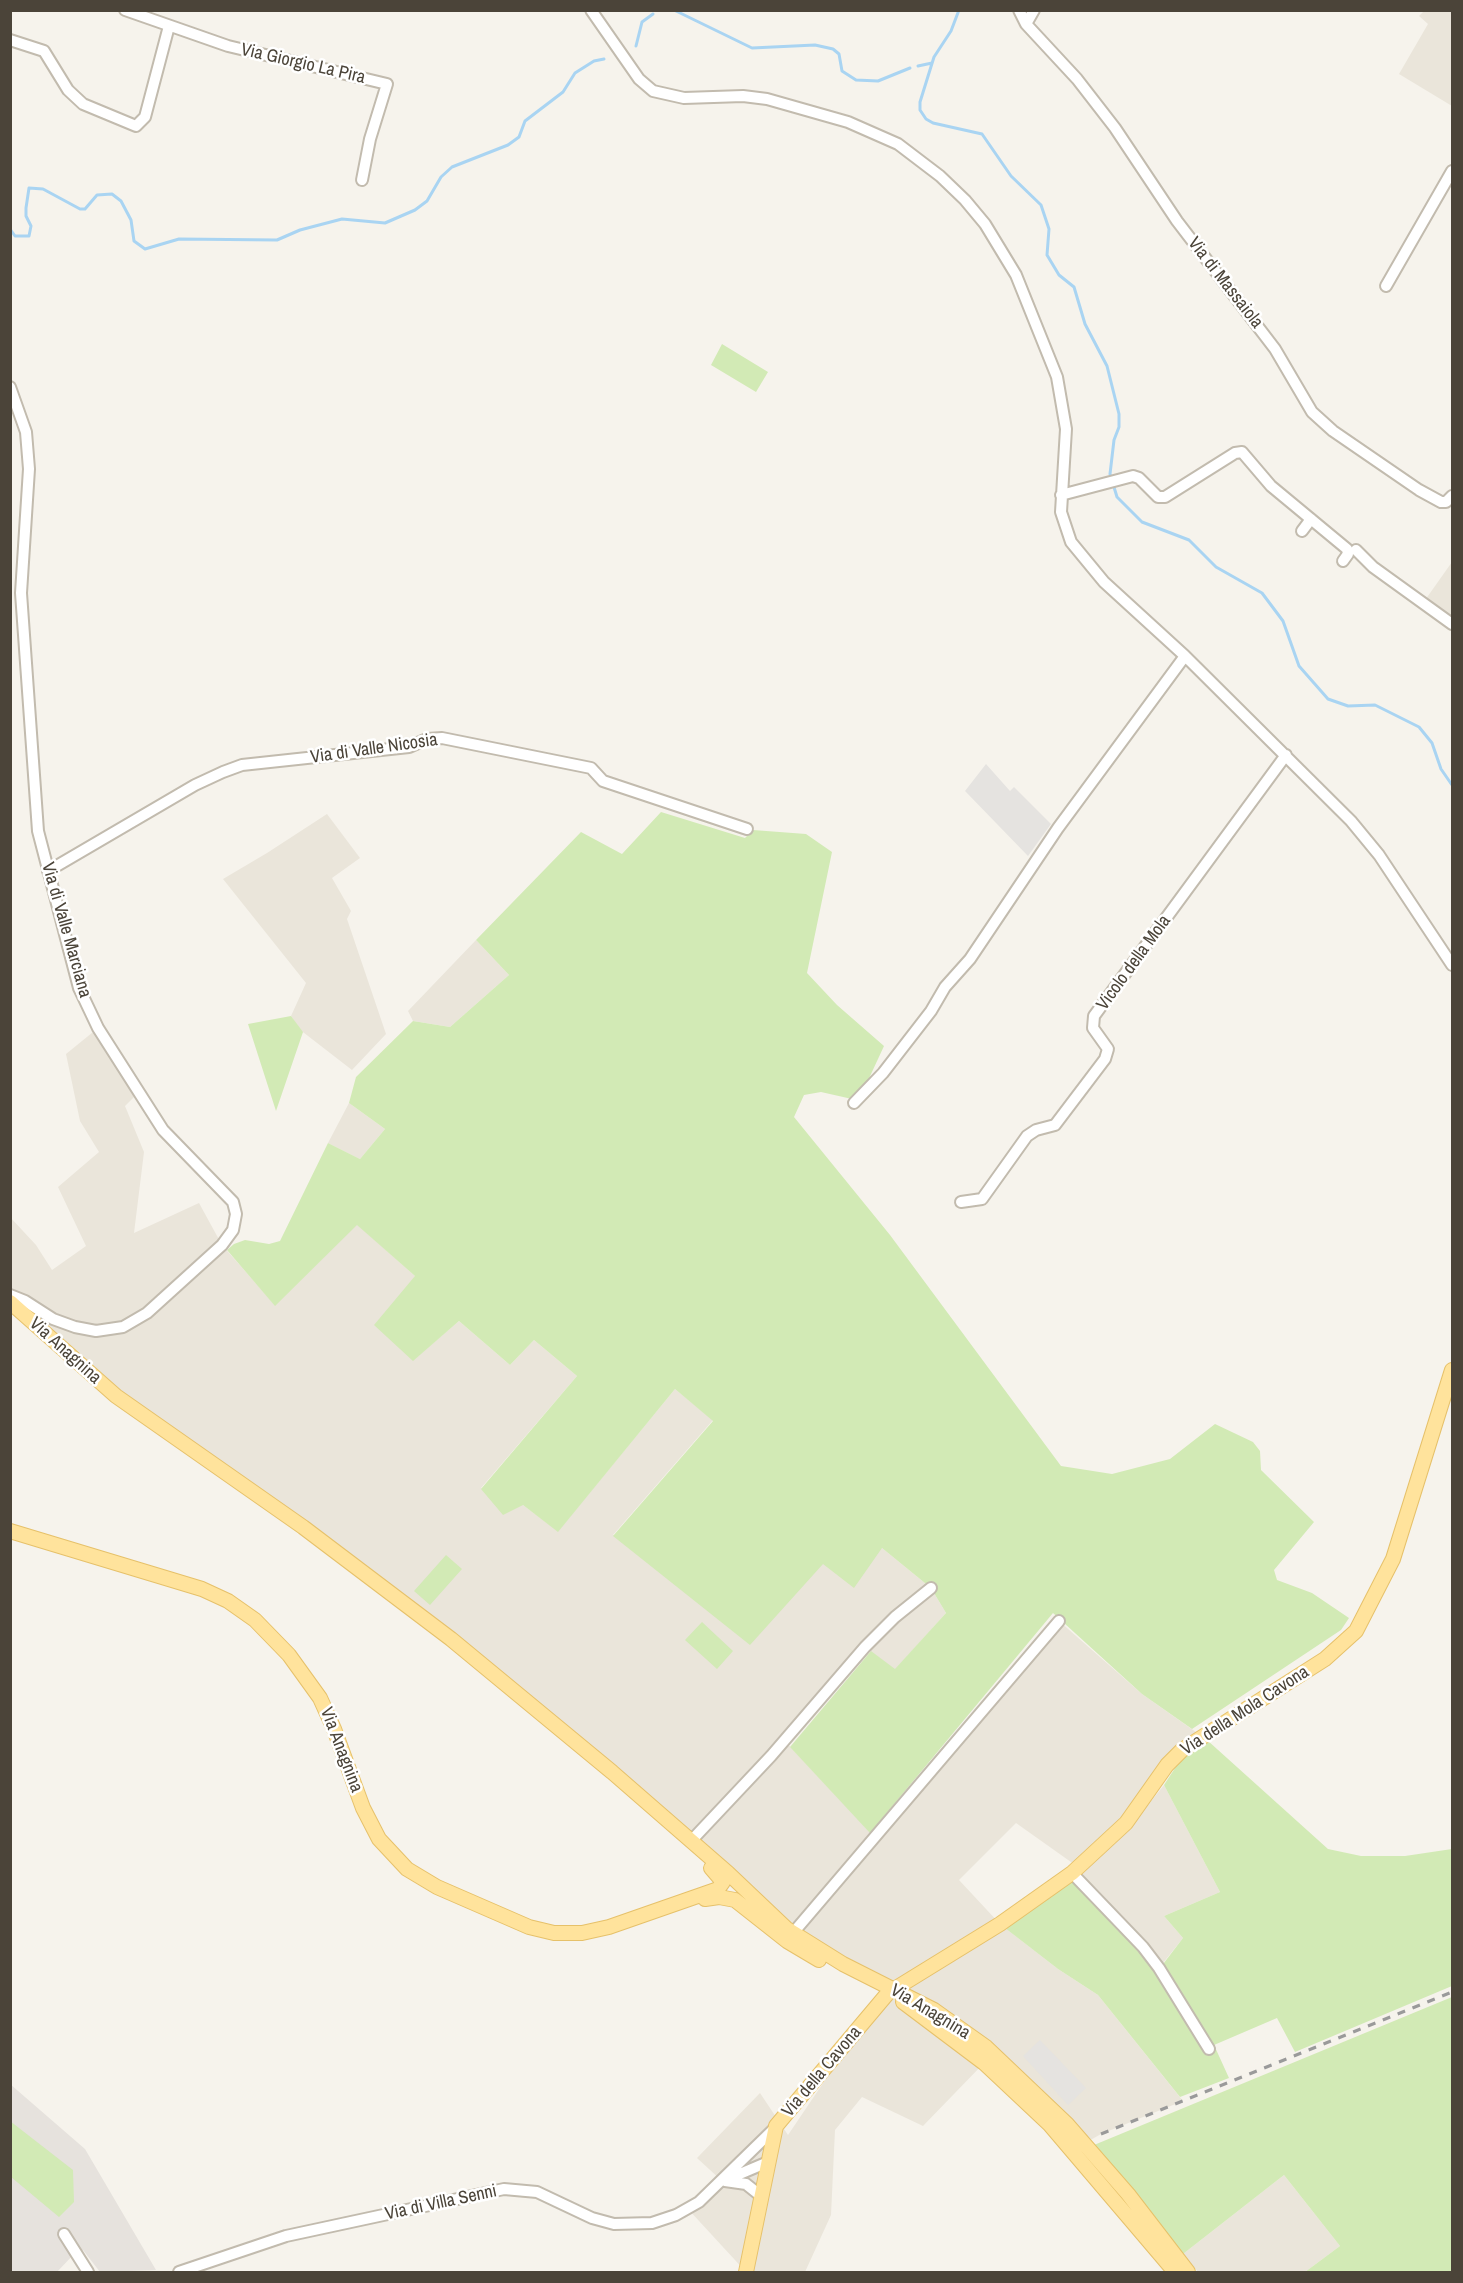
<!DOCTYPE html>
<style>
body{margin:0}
#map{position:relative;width:1463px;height:2283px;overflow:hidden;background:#f6f3ec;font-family:"Archivo Narrow",sans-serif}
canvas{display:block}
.frame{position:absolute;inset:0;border:12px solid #4b4439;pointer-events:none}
</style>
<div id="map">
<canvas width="1463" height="2283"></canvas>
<div class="frame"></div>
</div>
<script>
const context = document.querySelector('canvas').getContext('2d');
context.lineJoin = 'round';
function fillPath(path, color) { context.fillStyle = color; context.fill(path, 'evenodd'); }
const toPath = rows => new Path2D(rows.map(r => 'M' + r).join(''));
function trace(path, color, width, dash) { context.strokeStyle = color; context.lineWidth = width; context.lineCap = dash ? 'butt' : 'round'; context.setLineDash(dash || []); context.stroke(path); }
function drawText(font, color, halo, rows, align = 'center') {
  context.font = font + ' "Archivo Narrow",sans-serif'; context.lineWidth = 5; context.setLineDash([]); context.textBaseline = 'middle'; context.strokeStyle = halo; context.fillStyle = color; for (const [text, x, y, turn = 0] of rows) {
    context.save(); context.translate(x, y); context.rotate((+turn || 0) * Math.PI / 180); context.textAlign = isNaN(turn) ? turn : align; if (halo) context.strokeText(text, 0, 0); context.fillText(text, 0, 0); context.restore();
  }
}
const residential = toPath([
 [1424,11,1452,11,1452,106,1399,74,1428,24,1419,16],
 [1452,562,1452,624,1423,603],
 [327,814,360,858,332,878,351,911,347,919,386,1034,352,1070,299,1029,291,1016,306,983,223,879,267,853],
 [476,940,509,975,450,1027,413,1021,408,1011],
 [98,1028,139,1092,125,1106,144,1152,134,1233,199,1203,222,1245,275,1305,357,1224,415,1276,413,1360,459,1321,510,1365,534,1340,577,1376,481,1488,523,1505,558,1531,675,1389,713,1420,613,1535,823,1564,882,1548,931,1588,946,1613,895,1670,866,1648,784,1740,875,1837,1059,1621,1142,1694,1203,1737,1182,1750,1105,1845,1124,1835,1164,1785,1220,1892,1164,1916,1183,1938,1159,1968,1109,1912,1078,1867,1016,1823,959,1880,1000,1924,1058,1969,1098,1995,1183,2101,1101,2134,1073,2150,984,2063,923,2126,862,2097,835,2130,831,2215,805,2272,746,2272,688,2209,722,2181,697,2158,760,2093,788,2135,882,1996,879,1989,803,1940,451,1639,188,1448,11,1303,10,1217,36,1245,52,1270,86,1246,58,1187,99,1152,80,1121,66,1054],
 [349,1103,385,1129,360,1159,328,1143],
 [1284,2175,1340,2246,1305,2272,1198,2272,1183,2254]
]);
const industrial = toPath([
 [10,2084,85,2149,156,2270,100,2272,83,2250,74,2254,57,2272,11,2272]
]);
const green = toPath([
 [722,344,768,372,756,392,711,365],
 [661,812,745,838,753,830,806,834,832,852,807,973,837,1005,884,1046,865,1087,852,1099,821,1092,804,1095,794,1117,890,1235,1061,1466,1112,1474,1170,1459,1215,1424,1253,1442,1260,1451,1261,1470,1314,1522,1274,1570,1277,1580,1312,1593,1349,1618,1341,1630,1192,1729,1142,1694,1053,1613,870,1833,790,1747,871,1651,895,1669,946,1613,931,1588,882,1548,854,1588,823,1564,750,1645,613,1536,713,1421,675,1389,558,1532,523,1505,503,1515,481,1489,577,1376,534,1340,510,1365,459,1321,413,1361,374,1325,415,1276,357,1225,275,1306,227,1250,234,1244,245,1240,269,1244,280,1241,328,1143,360,1159,385,1129,349,1103,356,1077,413,1021,450,1027,509,975,476,940,581,832,622,854],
 [291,1016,303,1032,276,1111,248,1024],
 [446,1555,462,1569,430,1605,414,1591],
 [702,1622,733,1651,717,1669,685,1640],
 [1207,1740,1328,1849,1361,1856,1405,1856,1452,1849,1452,1986,1295,2052,1277,2018,1214,2045,1229,2078,1180,2097,1098,1995,1058,1969,1005,1928,1071,1880,1136,1946,1157,1972,1183,1938,1164,1916,1220,1892,1164,1785,1183,1756],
 [1452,1997,1452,2272,1305,2272,1340,2246,1284,2175,1183,2254,1094,2145],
 [10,2121,73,2170,74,2202,59,2217,11,2177]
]);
const parking = toPath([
 [986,764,1010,791,1014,787,1051,824,1028,856,965,791],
 [1040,2040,1086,2088,1068,2105,1023,2056]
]);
const stream = toPath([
 [674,10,752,48,815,45,833,49,839,54,842,71,856,80,878,81,910,68],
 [959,10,951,31,934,57,920,102,920,110,926,119,933,123,982,134,1011,176,1041,205,1049,229,1047,255,1059,275,1074,287,1085,324,1107,366,1119,414,1119,427,1114,440,1110,474,1117,497,1142,522,1189,540,1216,567,1262,593,1283,621,1299,666,1328,699,1348,706,1375,705,1419,727,1432,743,1441,769,1452,785],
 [636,46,642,22,653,14],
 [918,66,932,63],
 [10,229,15,236,29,236,31,226,26,216,26,208,29,188,43,189,80,209,85,209,97,195,112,194,121,201,131,220,134,241,145,249,179,239,277,240,300,230,342,219,385,223,415,210,427,201,441,177,452,167,508,145,519,137,525,121,563,92,575,73,594,61,604,59]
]);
const minor = toPath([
 [125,10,228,46,387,84,370,139,362,180],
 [591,10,639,79,653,91,684,98,743,96,767,99,848,122,898,144,940,176,965,200,985,224,1016,275,1057,377,1066,429,1061,512,1071,542,1104,582,1185,656,1351,821,1379,855,1452,965],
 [1019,10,1026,24,1077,79,1115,128,1177,221,1275,349,1312,412,1333,431,1419,490,1441,502,1446,502,1452,496],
 [1026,24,1034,10],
 [10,40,44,51,68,90,83,104,136,126,145,117,169,26],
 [1386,286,1452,171],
 [10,387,26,432,29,469,21,593,38,831,79,988,98,1028,163,1130,233,1202,236,1214,233,1230,222,1245,147,1313,123,1327,96,1331,75,1327,53,1319,25,1301,10,1295],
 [1061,495,1133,476,1139,478,1158,497,1165,497,1235,453,1242,452,1271,486,1347,549,1348,554,1343,561],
 [1302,531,1311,519],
 [1356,550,1373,567,1452,624],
 [48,871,195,785,223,772,242,765,409,747,427,739,442,738,591,768,603,781,747,829],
 [854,1103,883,1073,931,1011,945,987,970,959,1058,828,1185,656],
 [961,1202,982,1199,1027,1136,1036,1130,1055,1125,1105,1059,1108,1049,1093,1028,1094,1016,1286,755],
 [691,1841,771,1756,865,1647,895,1617,931,1588],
 [1072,1873,1143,1947,1159,1968,1209,2049],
 [793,1933,1059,1621],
 [728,2179,768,2162],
 [725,2181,746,2184,761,2196],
 [64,2234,88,2272],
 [179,2272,286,2236,504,2189,537,2192,592,2218,614,2224,652,2223,676,2215,699,2202,776,2127]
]);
const major = toPath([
 [10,1302,116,1396,303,1527,451,1639,612,1772,728,1873,787,1929,843,1964,934,2010,986,2047,1067,2124,1128,2194,1188,2272],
 [10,1531,202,1589,228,1601,255,1620,289,1655,320,1698,334,1729,363,1808,379,1839,407,1869,437,1887,529,1927,554,1933,582,1933,609,1927,718,1889,723,1882,711,1868],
 [705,1899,719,1897,735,1900,787,1941,819,1960],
 [903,2002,984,2063,1050,2125,1175,2272],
 [746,2272,776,2126,888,1993,1000,1924,1072,1873,1126,1823,1167,1765,1182,1750,1325,1659,1356,1631,1393,1559,1452,1370]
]);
const rail = toPath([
 [1101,2134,1452,1992]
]);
const streetNames = [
 ["Via Giorgio La Pira",303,64,13],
 ["Via di Massaiola",1225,283,52],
 ["Via di Valle Nicosia",374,749,-8],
 ["Via di Valle Marciana",66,930,74],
 ["Vicolo della Mola",1134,963,-54],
 ["Via Anagnina",65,1351,42],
 ["Via della Mola Cavona",1245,1711,-33],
 ["Via Anagnina",341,1750,69],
 ["Via Anagnina",930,2012,31],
 ["Via della Cavona",822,2072,-50],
 ["Via di Villa Senni",441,2203,-12]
];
fillPath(residential, '#eae5da');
fillPath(industrial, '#e6e2dd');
fillPath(green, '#d2eab5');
fillPath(parking, '#e5e3e0');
trace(stream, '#a9d4f2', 3);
trace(minor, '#c2bbae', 14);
trace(major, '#e6c16a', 16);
trace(minor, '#fff', 10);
trace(major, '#ffe39c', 14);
trace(rail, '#9a9a9a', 3, [8, 8]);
drawText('18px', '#4b4439', '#fff', streetNames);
</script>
